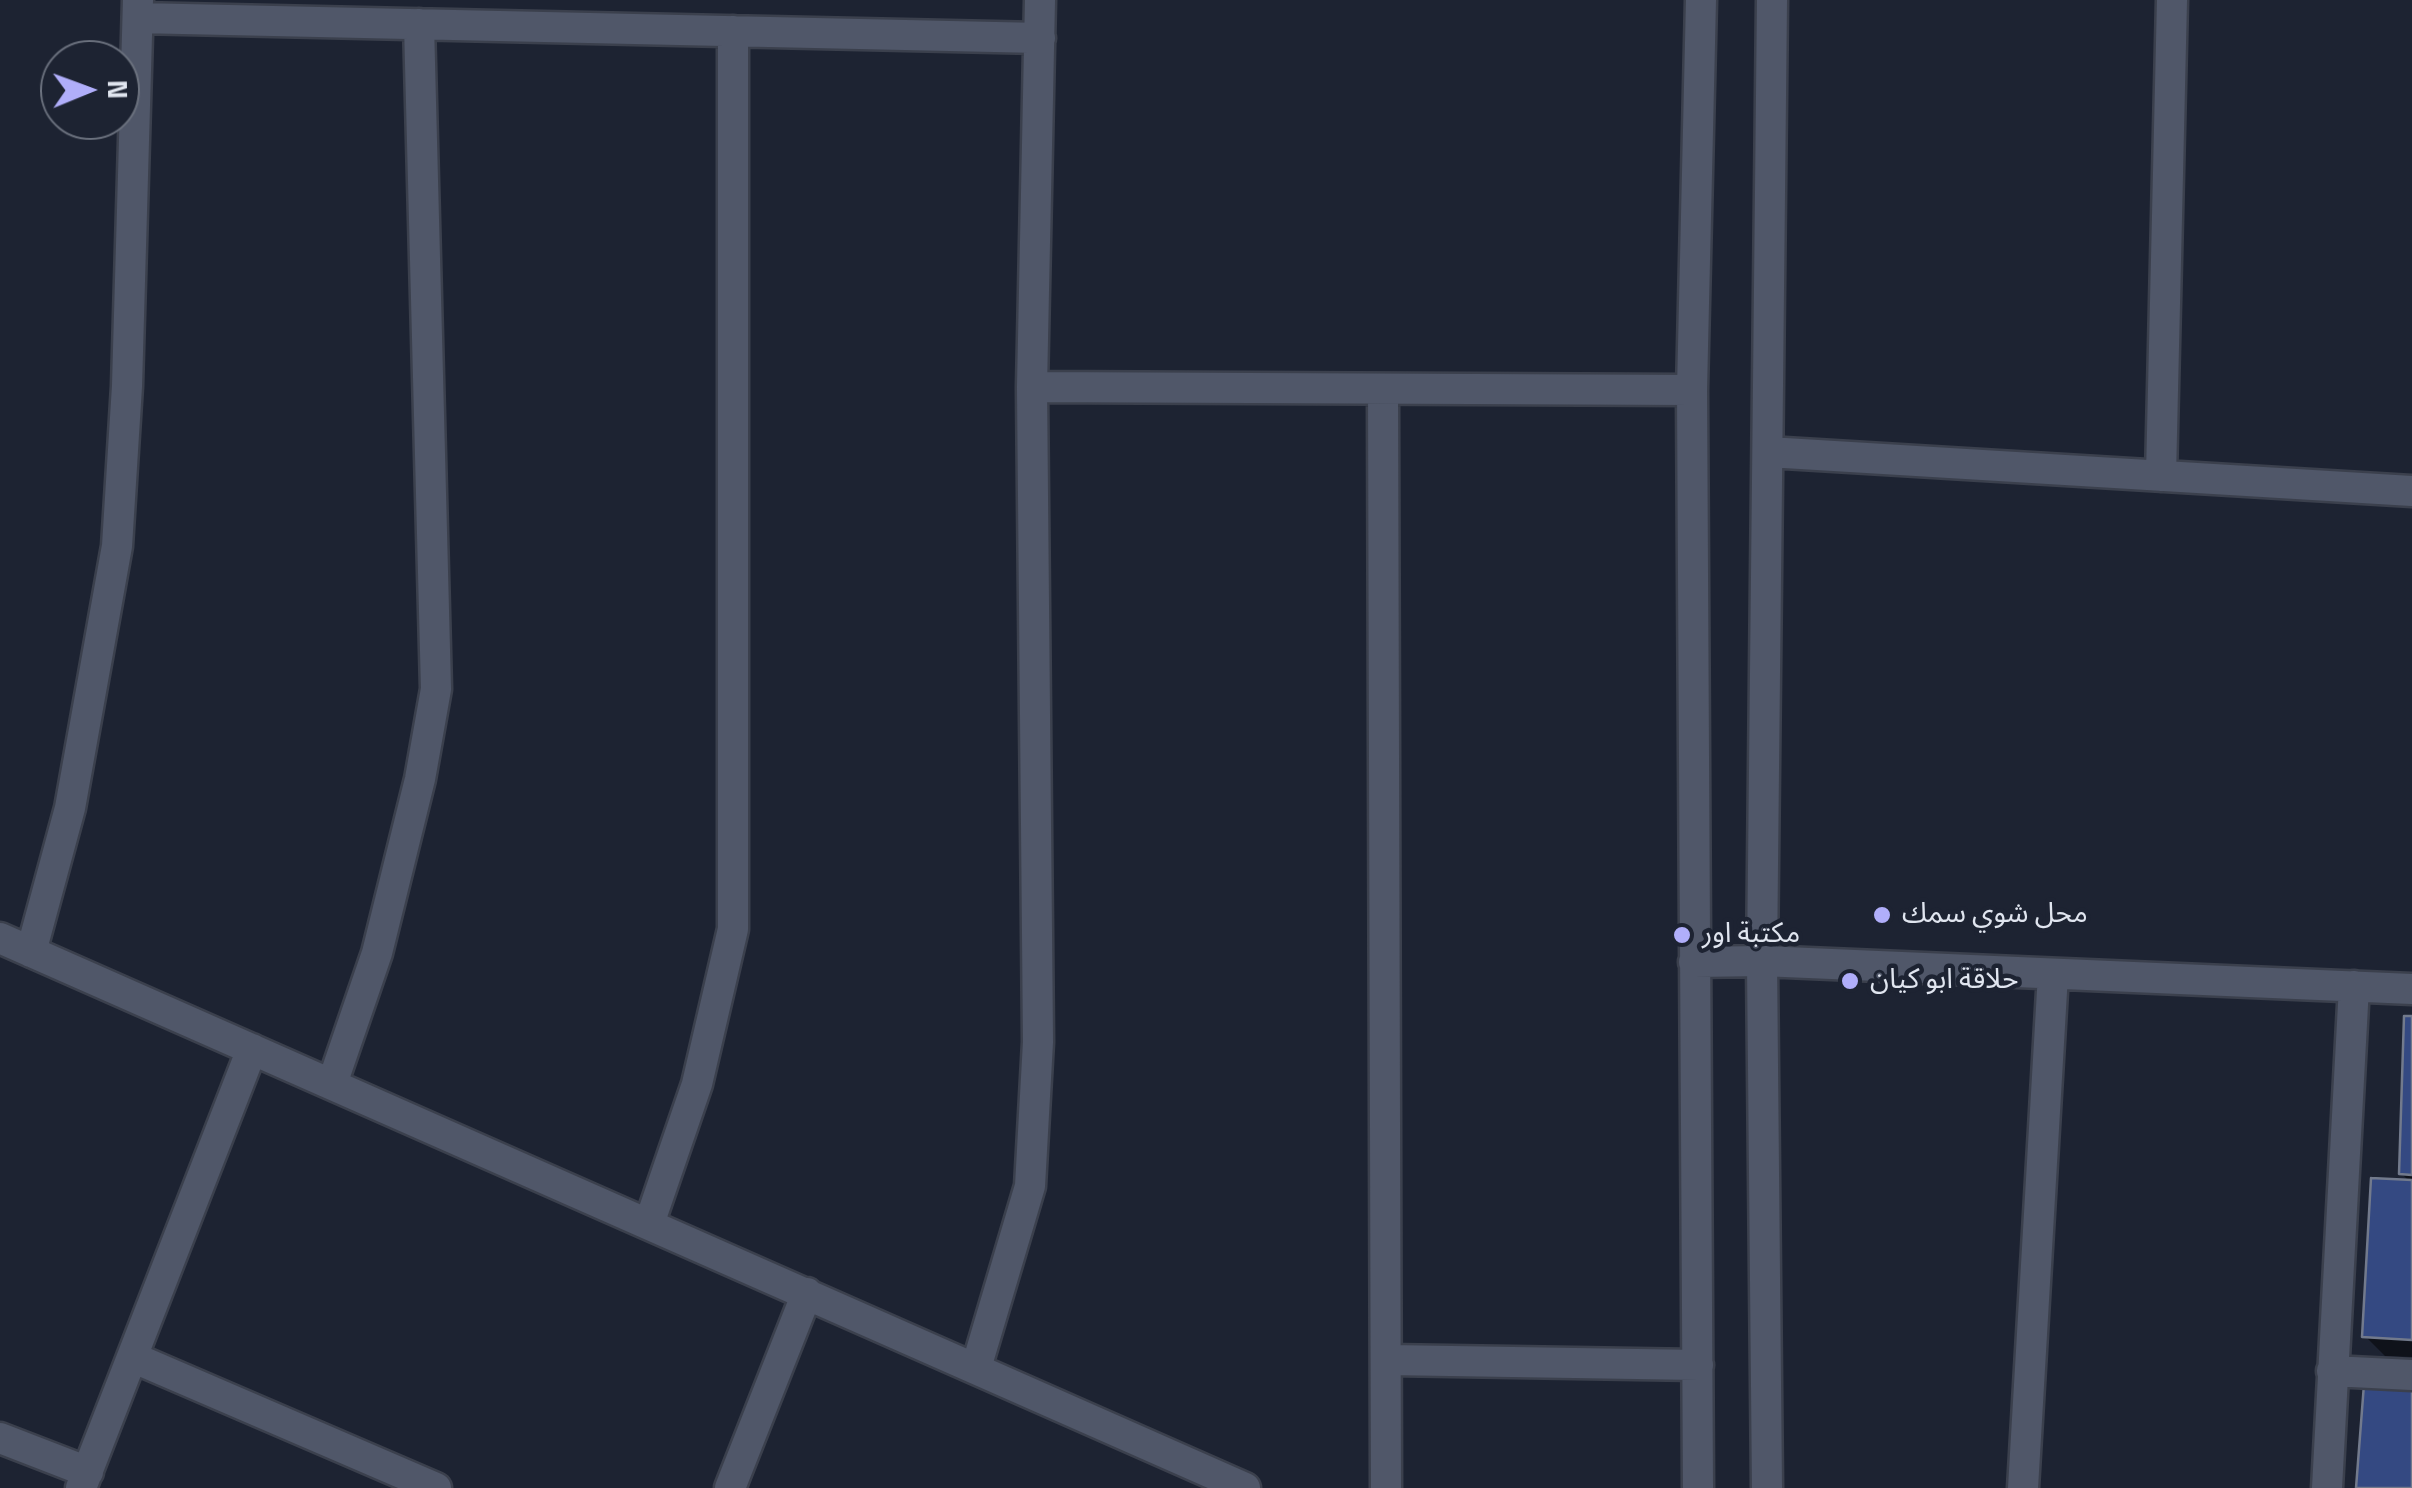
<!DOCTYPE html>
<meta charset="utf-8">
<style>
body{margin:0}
#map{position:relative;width:2412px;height:1488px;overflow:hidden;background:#1d2332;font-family:"Titillium Web",sans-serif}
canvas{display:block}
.north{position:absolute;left:40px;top:40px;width:100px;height:100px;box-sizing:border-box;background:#1d2332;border:2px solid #6b717e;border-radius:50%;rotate:89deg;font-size:28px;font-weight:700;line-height:40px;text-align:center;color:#e0e5ef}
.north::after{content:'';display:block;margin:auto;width:35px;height:45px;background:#b0aefa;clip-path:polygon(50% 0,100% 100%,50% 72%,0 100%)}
</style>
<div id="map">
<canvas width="2412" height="1488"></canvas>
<div class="north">N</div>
</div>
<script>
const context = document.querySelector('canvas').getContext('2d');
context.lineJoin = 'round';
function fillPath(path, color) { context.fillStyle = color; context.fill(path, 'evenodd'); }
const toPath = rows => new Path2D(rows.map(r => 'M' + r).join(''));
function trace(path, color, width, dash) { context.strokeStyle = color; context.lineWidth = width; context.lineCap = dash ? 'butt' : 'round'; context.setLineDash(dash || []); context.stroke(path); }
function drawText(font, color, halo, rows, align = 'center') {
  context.font = font + ' "Titillium Web","Noto Sans Arabic",sans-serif'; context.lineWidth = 9; context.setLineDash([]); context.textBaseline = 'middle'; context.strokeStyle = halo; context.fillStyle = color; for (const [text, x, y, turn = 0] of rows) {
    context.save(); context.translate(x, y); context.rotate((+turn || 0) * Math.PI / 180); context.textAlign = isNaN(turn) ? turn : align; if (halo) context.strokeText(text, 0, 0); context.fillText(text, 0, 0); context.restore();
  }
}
const shadow = toPath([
 [2412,1019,2412,1357,2385,1356,2365,1336,2411,1183,2401,1173]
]);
const building = toPath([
 [2404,1016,2412,1016,2412,1175,2399,1174,2404,1016],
 [2371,1178,2412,1180,2412,1340,2362,1337,2371,1178],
 [2364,1384,2412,1388,2412,1488,2356,1488,2364,1384]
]);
const minor = toPath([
 [138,18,1040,38],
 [1032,387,1692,390],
 [1383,390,1386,1488],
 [1768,452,2412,491],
 [2161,476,2172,0],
 [0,938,1245,1488],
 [31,952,70,808,117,546,127,386,138,0],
 [1694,962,1762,961,2412,989],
 [332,1084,377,953,420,779,436,689,419,24],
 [649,1224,697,1084,733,929,733,31],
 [132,1357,436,1488],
 [1389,1360,1698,1365],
 [976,1368,1030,1186,1038,1042,1032,387,1040,0],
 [2332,1371,2412,1375],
 [0,1438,88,1472],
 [81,1488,252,1049],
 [730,1488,807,1293],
 [1698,1488,1692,390,1701,0],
 [1767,1488,1762,961,1772,0],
 [2023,1488,2053,974],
 [2327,1488,2354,986]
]);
const markers = [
 [1882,915,10,"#b0aefa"],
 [1682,935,10,"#b0aefa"],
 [1850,981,10,"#b0aefa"]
];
const poiNames = [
 ["محل شوي سمك",1902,915],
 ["مكتبة اور",1702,935],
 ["حلاقة ابو كيان",1870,981]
];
fillPath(shadow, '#0007');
fillPath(building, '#344982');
trace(building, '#727a8c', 2.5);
trace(minor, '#3b404d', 35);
trace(minor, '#505769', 30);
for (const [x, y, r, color] of markers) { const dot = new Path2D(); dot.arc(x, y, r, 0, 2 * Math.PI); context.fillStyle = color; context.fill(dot); trace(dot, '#1d2332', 4); }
drawText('28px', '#e0e5ef', '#1d2332', poiNames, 'left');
</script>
